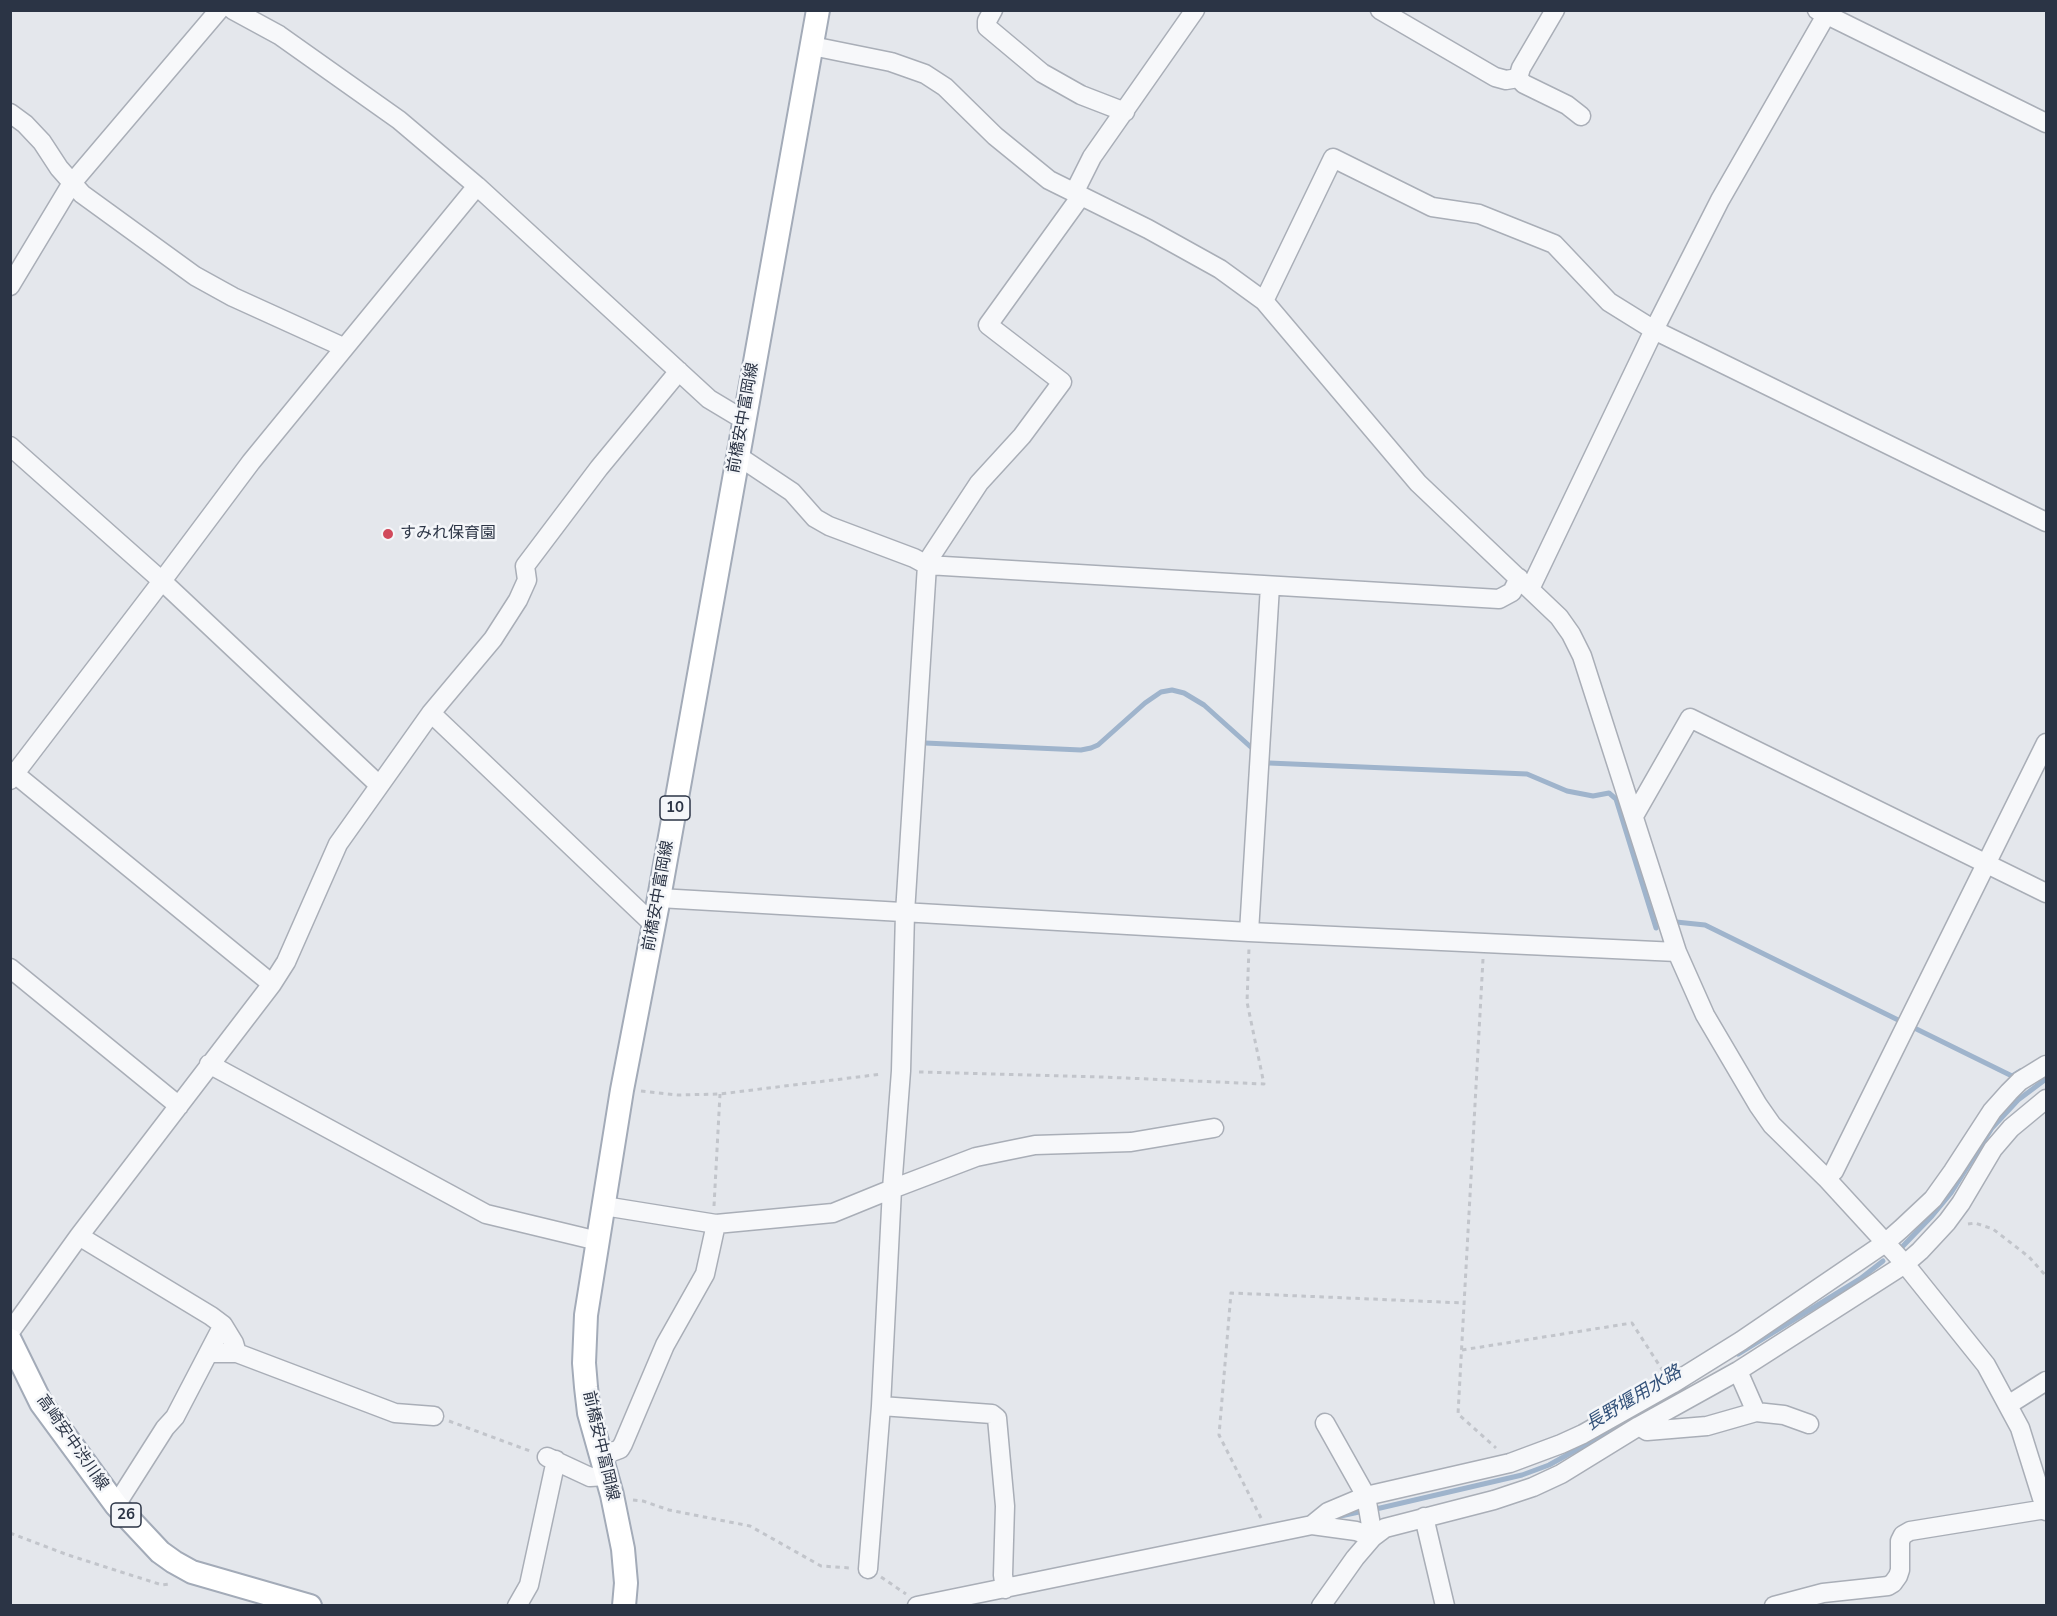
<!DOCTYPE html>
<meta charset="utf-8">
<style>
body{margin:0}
#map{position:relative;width:2057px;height:1616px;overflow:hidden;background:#e4e7ec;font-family:"Nunito Sans",sans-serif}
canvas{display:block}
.frame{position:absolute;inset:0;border:12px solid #2b3445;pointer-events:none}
</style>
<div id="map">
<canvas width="2057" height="1616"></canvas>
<div class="frame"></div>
</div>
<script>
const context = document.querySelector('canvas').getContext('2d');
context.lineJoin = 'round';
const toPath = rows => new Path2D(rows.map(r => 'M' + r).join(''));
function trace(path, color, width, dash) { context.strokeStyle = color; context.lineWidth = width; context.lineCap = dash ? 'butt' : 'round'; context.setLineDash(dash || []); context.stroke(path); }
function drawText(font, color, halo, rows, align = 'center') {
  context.font = font + ' "Nunito Sans","Noto Sans JP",sans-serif'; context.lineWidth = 5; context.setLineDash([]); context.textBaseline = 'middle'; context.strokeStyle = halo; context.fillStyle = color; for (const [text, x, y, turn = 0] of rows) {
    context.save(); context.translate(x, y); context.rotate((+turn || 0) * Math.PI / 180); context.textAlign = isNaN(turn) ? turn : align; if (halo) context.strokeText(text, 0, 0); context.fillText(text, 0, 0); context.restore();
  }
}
const stream = toPath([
 [925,743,1081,750,1091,748,1098,745,1145,703,1161,692,1172,690,1184,693,1204,705,1253,749],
 [1269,763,1527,774,1567,791,1593,796,1609,793,1616,799,1656,928],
 [1676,922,1705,925,2012,1076,2020,1071],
 [1903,1246,1932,1216,1951,1193,1992,1128,2018,1100,2046,1079],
 [1738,1354,1860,1279,1883,1261],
 [1376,1509,1522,1475,1549,1465,1576,1450,1666,1397],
 [1336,1517,1359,1512]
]);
const path = toPath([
 [1483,959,1458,1414,1496,1448],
 [919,1072,1102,1077,1264,1084,1247,1002,1249,948],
 [641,1091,678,1095,720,1094,882,1074],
 [714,1206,720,1094],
 [1968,1224,1975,1223,1993,1229,2029,1257,2046,1276],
 [1462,1350,1632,1323,1663,1371],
 [449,1421,530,1451],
 [633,1500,643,1501,669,1510,750,1526,821,1566,850,1568],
 [1261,1518,1219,1435,1231,1293,1464,1303],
 [10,1533,68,1555,162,1585,171,1584],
 [881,1577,906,1594]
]);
const minor = toPath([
 [233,10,279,35,399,120,477,186,709,399,744,420],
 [993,10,987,21,987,27,1042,73,1081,95,1125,112],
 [1380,10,1495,77,1506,80,1518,78],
 [1555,10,1521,68,1518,78,1524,84,1567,105,1581,116],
 [1817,10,2046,123],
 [812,46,891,62,925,74,945,87,995,136,1049,180,1148,229,1220,269,1264,301,1418,483,1559,617,1571,634,1582,656,1677,952,1705,1015,1758,1105,1772,1125,1826,1178,1905,1264,1986,1365,2020,1428,2046,1511],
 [10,113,25,124,42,142,59,168,82,194,195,276,233,297,343,347],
 [1074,193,1092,157,1195,10],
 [10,286,72,183,219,10],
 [1264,301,1333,158,1432,207,1479,214,1554,244,1609,302,1654,330,2046,522],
 [10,446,162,581,379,785],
 [738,456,792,492,815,518,829,526,914,558,927,565,1499,599,1512,592,1519,578],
 [1530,589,1654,330,1720,200,1829,10],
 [431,713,654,925],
 [15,774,272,984],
 [10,780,162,581,251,462,477,186],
 [1634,816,1690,718,2046,893],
 [659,898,1249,932,1677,952],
 [1249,932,1270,586],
 [10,968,179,1106],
 [209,1064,486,1214,598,1241],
 [1826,1178,1834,1171,2046,743],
 [604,1206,716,1224,833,1213,892,1189,976,1157,1035,1145,1131,1142,1214,1128],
 [79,1236,211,1316,223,1325,234,1343,237,1353],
 [10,1332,79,1236,272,984,286,962,338,844,431,713,493,639,518,600,527,580,525,566,599,468,679,371],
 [210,1353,237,1353,395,1413,434,1416],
 [1738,1371,1756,1412],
 [2008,1405,2046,1381],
 [881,1406,992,1414,997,1418,1005,1506,1003,1575,1005,1589],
 [1325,1423,1366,1496,1373,1537],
 [1639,1426,1647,1431,1707,1426,1756,1412,1784,1415,1809,1424],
 [601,1456,620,1449,623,1444,665,1345,705,1274,716,1224],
 [547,1457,590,1477,607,1476],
 [116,1505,165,1428,175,1417,223,1325],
 [1424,1517,1445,1606],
 [1312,1525,1328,1512,1366,1496,1510,1463,1561,1444,1583,1434,1672,1384,1741,1341,1885,1243,1901,1229,1933,1199,1953,1171,1992,1111,2009,1092,2020,1081,2046,1065],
 [868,1569,881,1406,892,1189,901,1071,905,913,927,565,931,556,979,483,1022,436,1062,382,988,325,1081,196],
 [517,1606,529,1585,556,1460],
 [917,1606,1312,1525,1356,1531,1373,1537],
 [1321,1606,1355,1558,1373,1537,1385,1528,1494,1500,1533,1487,1561,1474,1639,1426,1738,1371,1905,1264,1920,1251,1947,1222,1961,1203,1993,1149,2011,1128,2046,1099],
 [1774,1606,1823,1593,1888,1586,1893,1583,1898,1576,1900,1570,1900,1541,1903,1535,1910,1531,2046,1509]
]);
const major = toPath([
 [10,1340,41,1403,116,1505,160,1552,174,1562,192,1572,310,1606],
 [624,1606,626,1583,623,1549,612,1495,589,1413,586,1387,584,1363,586,1315,622,1090,659,898,818,10]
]);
const markers = [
 [388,534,6,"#d1495b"]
];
const shields = [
 [675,808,30],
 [126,1515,30]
];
const shieldNames = [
 ["10",675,808],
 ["26",126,1515]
];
const streetNames = [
 ["前橋安中富岡線",744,418,-80],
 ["前橋安中富岡線",659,896,-80],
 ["高崎安中渋川線",72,1443,55],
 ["前橋安中富岡線",600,1446,77]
];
const poiNames = [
 ["すみれ保育園",400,534]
];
const waterNames = [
 ["長野堰用水路",1634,1399,-31]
];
trace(stream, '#9fb4cc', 5);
trace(minor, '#a9aeb7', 21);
trace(major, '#a3abb8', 26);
trace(path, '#c2c5cb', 3, [4.5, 4.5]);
trace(minor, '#f7f8fa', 18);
trace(major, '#fff', 22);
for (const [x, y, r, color] of markers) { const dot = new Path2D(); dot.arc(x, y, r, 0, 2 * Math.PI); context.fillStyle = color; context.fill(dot); trace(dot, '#f4f6f9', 2); }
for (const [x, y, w] of shields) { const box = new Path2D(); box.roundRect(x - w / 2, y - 12, w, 24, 4.5); context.fillStyle = '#f4f6f9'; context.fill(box); trace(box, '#2b3445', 1.5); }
drawText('bold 15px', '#2b3445', null, shieldNames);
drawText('16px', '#2b3445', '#f4f6f9', streetNames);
drawText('16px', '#2b3445', '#f4f6f9', poiNames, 'left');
drawText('italic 18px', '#34527a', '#f4f6f9', waterNames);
</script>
